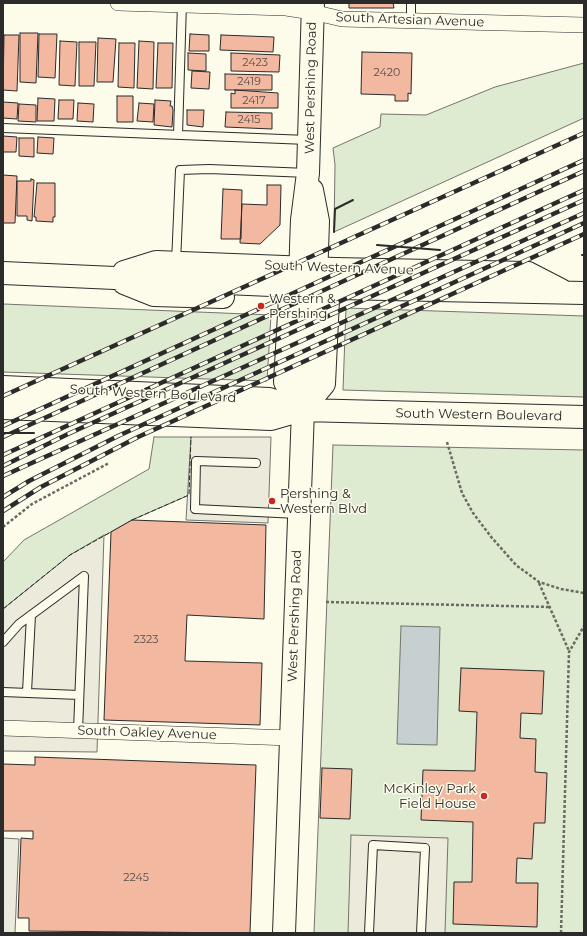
<!DOCTYPE html>
<style>
body{margin:0}
#map{position:relative;width:587px;height:936px;overflow:hidden;background:#fdfbea;font-family:Montserrat,sans-serif}
canvas{display:block}
.frame{position:absolute;inset:0;border:4px solid #2b2b2b;pointer-events:none}
</style>
<div id="map">
<canvas width="587" height="936"></canvas>
<div class="frame"></div>
</div>
<script>
const context = document.querySelector('canvas').getContext('2d');
context.lineJoin = 'round';
function fillPath(path, color) { context.fillStyle = color; context.fill(path, 'evenodd'); }
const toPath = rows => new Path2D(rows.map(r => 'M' + r).join(''));
function trace(path, color, width, dash) { context.strokeStyle = color; context.lineWidth = width; context.lineCap = dash ? 'butt' : 'round'; context.setLineDash(dash || []); context.stroke(path); }
function drawText(font, color, halo, rows, align = 'center') {
  context.font = font + ' Montserrat,sans-serif'; context.lineWidth = 3; context.setLineDash([]); context.textBaseline = 'middle'; context.strokeStyle = halo; context.fillStyle = color; for (const [text, x, y, turn = 0] of rows) {
    context.save(); context.translate(x, y); context.rotate((+turn || 0) * Math.PI / 180); context.textAlign = isNaN(turn) ? turn : align; if (halo) context.strokeText(text, 0, 0); context.fillText(text, 0, 0); context.restore();
  }
}
const green = toPath([
 [584,63,584,118,334,232,335,165,333,148,380,127,381,114,426,115,495,87,584,63],
 [3,304,271,315,267,381,3,372,3,304],
 [346,308,584,316,584,397,343,390,346,308],
 [154,437,191,437,189,495,132,520,70,555,3,609,3,562,24,540,149,469,154,437],
 [333,445,584,450,584,933,314,933,333,445]
]);
const parking = toPath([
 [191,437,271,437,268,523,186,520,191,437],
 [104,535,97,752,3,751,3,609,70,555,104,535],
 [351,835,448,838,445,933,348,933,351,835],
 [3,838,19,839,15,933,3,933,3,838]
]);
const water = toPath([
 [401,626,440,627,437,745,397,744,401,626]
]);
const building = toPath([
 [349,3,393,3,394,8,349,8,349,3],
 [20,33,38,33,36,83,20,82,20,33],
 [39,34,57,34,55,78,38,77,39,34],
 [190,34,209,35,209,51,189,51,190,34],
 [4,35,19,35,17,91,3,90,4,35],
 [221,35,274,37,273,52,220,50,221,35],
 [98,38,116,39,113,82,97,82,98,38],
 [60,41,77,42,75,86,59,85,60,41],
 [139,41,154,42,153,89,137,88,139,41],
 [79,42,96,42,94,86,79,86,79,42],
 [119,43,135,43,134,88,118,87,119,43],
 [158,43,173,43,172,88,156,88,158,43],
 [362,52,412,53,411,94,408,93,408,101,395,101,395,95,361,94,362,52],
 [188,53,206,54,206,71,188,70,188,53],
 [231,53,280,55,279,72,231,71,231,53],
 [192,71,210,72,209,89,191,88,192,71],
 [225,74,272,75,272,90,225,90,225,74],
 [235,90,278,93,278,108,231,108,231,93,235,94,235,90],
 [117,96,133,96,133,122,117,122,117,96],
 [38,98,55,99,54,121,37,121,38,98],
 [59,100,74,100,73,119,58,119,59,100],
 [155,100,171,101,170,106,172,106,173,110,172,127,154,125,155,100],
 [3,102,18,103,17,119,3,118,3,102],
 [78,103,94,104,93,122,77,121,78,103],
 [139,103,154,104,153,122,137,121,139,103],
 [19,104,36,105,36,122,18,121,19,104],
 [187,110,204,110,203,127,187,125,187,110],
 [226,112,272,113,272,129,225,127,226,112],
 [3,136,17,137,16,152,3,152,3,136],
 [38,137,54,138,53,154,37,153,38,137],
 [19,138,34,138,34,157,19,156,19,138],
 [3,175,17,176,15,223,3,223,3,175],
 [31,179,34,180,32,221,27,220,27,216,17,216,17,181,31,181,31,179],
 [37,183,55,183,55,217,53,217,53,222,36,221,36,217,34,217,37,183],
 [267,185,281,185,280,225,260,244,240,243,242,204,267,205,267,185],
 [223,189,242,190,241,239,221,239,223,189],
 [132,520,266,525,264,619,187,615,185,661,262,663,260,725,104,720,111,532,132,520],
 [461,668,544,671,542,714,521,713,520,738,536,739,535,772,547,773,545,823,534,823,532,859,517,858,516,883,538,883,537,927,453,924,454,882,472,882,473,822,421,820,423,770,475,771,477,712,459,711,461,668],
 [35,757,256,765,250,933,29,931,29,918,18,918,21,838,33,839,33,831,3,831,3,764,35,765,35,757],
 [322,768,352,769,350,819,320,818,322,768]
]);
const path = toPath([
 [447,442,462,493,473,513,492,538,516,565,539,582,561,589,584,593],
 [3,527,32,504,109,463],
 [539,583,569,651],
 [326,602,551,607],
 [561,933,569,652,584,626]
]);
const lane = toPath([
 [411,21,411,3],
 [3,128,308,140],
 [178,135,182,3],
 [176,263,180,170,209,169,308,173],
 [256,463,196,461,195,509,298,514],
 [3,642,19,624,84,576,78,731],
 [3,692,79,695],
 [27,692,31,615],
 [369,933,373,845,425,848,421,933]
]);
const street = toPath([
 [118,3,286,8,312,12,342,19,584,25],
 [3,728,291,738]
]);
const secondary = toPath([
 [312,190,318,221,316,281],
 [124,272,156,262,335,269,528,273,561,290],
 [3,273,338,288,584,293],
 [124,283,154,295,223,297],
 [290,298,285,382,302,410],
 [3,387,269,399,302,410,584,417],
 [3,408,271,419,302,410],
 [302,410,324,384,328,300],
 [284,933,307,299,300,286,301,247,302,220,308,173,313,3]
]);
const rail = toPath([
 [3,396,584,133],
 [3,426,584,160],
 [3,437,584,171],
 [3,455,584,190],
 [3,466,68,434,584,200],
 [3,476,584,213],
 [3,497,29,481,118,436,584,223],
 [3,511,41,487,138,437,584,234]
]);
const fence = toPath([
 [132,520,189,495,191,437],
 [3,609,70,555,111,532]
]);
const wall = toPath([
 [334,232,335,209,353,200],
 [377,245,440,250],
 [582,255,584,255],
 [3,433,34,433]
]);
const markers = [
 [261,306,4,"#c62828"],
 [272,501,4,"#c62828"],
 [484,796,4,"#c62828"]
];
const numberNames = [
 ["2423",255,63],
 ["2420",387,73],
 ["2419",249,82],
 ["2417",254,101],
 ["2415",249,120],
 ["2323",146,640],
 ["2245",136,878]
];
const streetNames = [
 ["South Artesian Avenue",410,20,2],
 ["West Pershing Road",311,88,-89],
 ["South Western Avenue",339,268,2],
 ["South Western Boulevard",153,394,3],
 ["South Western Boulevard",479,415,1],
 ["West Pershing Road",295,616,-88],
 ["South Oakley Avenue",147,733,2]
];
const poiNames = [
 ["Western &",269,299],
 ["Pershing",269,314],
 ["Pershing &",280,494],
 ["Western Blvd",280,509],
 ["McKinley Park",476,789,"right"],
 ["Field House",476,804,"right"]
];
fillPath(green, '#deebd1');
trace(green, '#74746e', 1);
fillPath(parking, '#eceadb');
trace(parking, '#74746e', 1);
fillPath(water, '#c7d0d0');
trace(water, '#74746e', 1);
fillPath(building, '#f2b8a0');
trace(building, '#2b2b2b', 1);
trace(lane, '#2b2b2b', 10);
trace(street, '#2b2b2b', 16);
trace(secondary, '#2b2b2b', 24);
trace(path, '#6a6964', 2.5, [3, 2]);
trace(lane, '#fdfbea', 8);
trace(street, '#fdfbea', 15);
trace(secondary, '#fdfbea', 22);
trace(rail, '#2b2b2b', 4.5);
trace(rail, '#fdfbea', 3, [9]);
trace(fence, '#2b2b2b', 1, [5, 2]);
trace(wall, '#2b2b2b', 2);
for (const [x, y, r, color] of markers) { const dot = new Path2D(); dot.arc(x, y, r, 0, 2 * Math.PI); context.fillStyle = color; context.fill(dot); trace(dot, '#fdfbea', 1.5); }
drawText('11px', '#5d4e48', null, numberNames);
drawText('13px', '#2b2b2b', '#fdfbea', streetNames);
drawText('13px', '#2b2b2b', '#fdfbea', poiNames, 'left');
</script>
